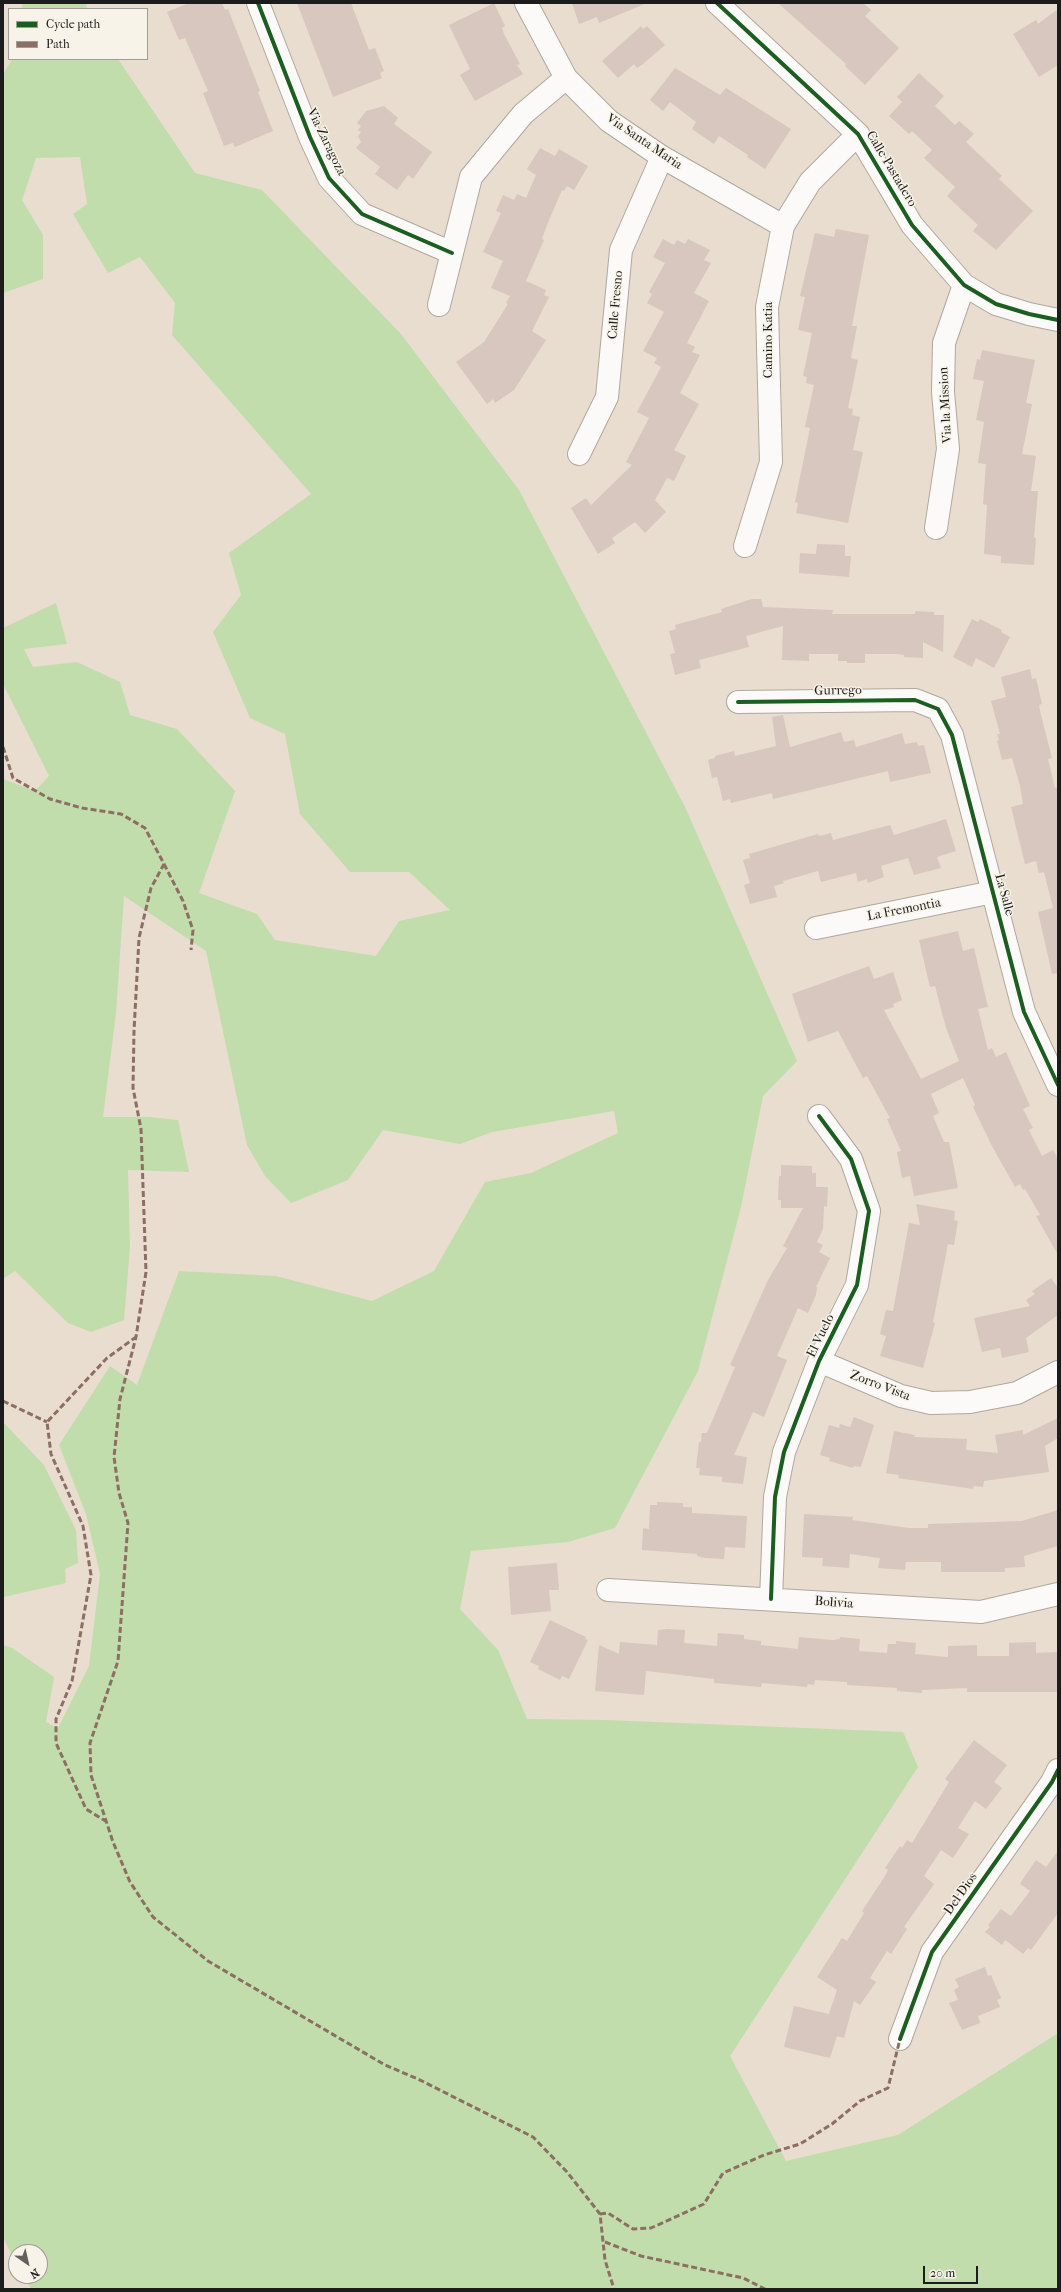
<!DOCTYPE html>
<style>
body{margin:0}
#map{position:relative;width:1061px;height:2292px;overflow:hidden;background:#e8ddce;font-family:"IM FELL French Canon",serif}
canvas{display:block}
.frame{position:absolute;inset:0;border:4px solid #1c1c1c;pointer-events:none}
.legend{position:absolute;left:8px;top:8px;width:140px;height:52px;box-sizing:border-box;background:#f7f3e8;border:1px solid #9f9d96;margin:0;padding:5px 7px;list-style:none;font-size:12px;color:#1c1c1c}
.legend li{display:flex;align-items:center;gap:8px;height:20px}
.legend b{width:20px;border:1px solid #9f9d96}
.north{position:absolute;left:8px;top:2244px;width:40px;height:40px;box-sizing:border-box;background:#f7f3e8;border:1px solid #9f9d96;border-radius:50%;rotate:146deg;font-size:11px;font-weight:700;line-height:16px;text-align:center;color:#1c1c1c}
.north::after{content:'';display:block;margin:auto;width:14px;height:18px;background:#63605a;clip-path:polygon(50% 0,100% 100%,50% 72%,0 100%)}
.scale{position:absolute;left:923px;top:2266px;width:55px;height:18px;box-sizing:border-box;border:2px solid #1c1c1c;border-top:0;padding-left:5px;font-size:12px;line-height:14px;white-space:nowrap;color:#1c1c1c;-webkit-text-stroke:3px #f7f3e8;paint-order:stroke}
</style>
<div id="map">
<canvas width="1061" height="2292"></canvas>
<div class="frame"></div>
<ul class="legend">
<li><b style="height:5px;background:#1b5e20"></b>Cycle path</li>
<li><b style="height:5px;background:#8d6e63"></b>Path</li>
</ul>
<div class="north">N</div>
<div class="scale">20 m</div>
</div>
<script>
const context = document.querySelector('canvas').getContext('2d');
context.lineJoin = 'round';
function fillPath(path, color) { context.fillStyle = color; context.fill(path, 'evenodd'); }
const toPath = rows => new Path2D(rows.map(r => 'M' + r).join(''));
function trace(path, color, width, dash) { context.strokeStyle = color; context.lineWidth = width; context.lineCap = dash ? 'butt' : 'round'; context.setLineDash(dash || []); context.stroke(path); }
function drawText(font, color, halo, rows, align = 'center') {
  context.font = font + ' "IM FELL French Canon",serif'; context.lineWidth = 3; context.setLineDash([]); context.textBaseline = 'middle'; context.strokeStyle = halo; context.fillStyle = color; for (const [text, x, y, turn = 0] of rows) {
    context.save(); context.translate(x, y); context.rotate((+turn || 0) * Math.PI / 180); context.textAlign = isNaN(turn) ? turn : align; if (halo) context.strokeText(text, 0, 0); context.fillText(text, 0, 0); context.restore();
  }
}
const green = toPath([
 [22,3,86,3,87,9,22,9],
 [12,59,118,59,195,173,262,190,401,334,519,490,685,807,797,1061,763,1096,741,1207,698,1371,615,1528,568,1542,471,1551,460,1609,498,1650,527,1719,606,1720,903,1732,918,1767,730,2056,786,2161,898,2135,1058,2033,1058,2289,31,2289,24,2276,40,2276,40,2252,16,2252,16,2262,3,2238,3,1645,12,1648,54,1677,46,1722,58,1728,89,1666,100,1574,86,1514,59,1445,110,1366,137,1385,179,1271,276,1276,372,1301,434,1271,485,1182,531,1173,618,1133,614,1111,492,1132,460,1144,383,1130,348,1180,291,1203,265,1176,247,1145,206,951,124,896,116,1013,103,1117,149,1117,178,1120,189,1172,128,1170,130,1247,124,1320,91,1332,68,1323,15,1271,3,1279,3,779,35,791,49,776,3,684,3,628,56,603,67,644,24,649,33,667,77,662,120,682,130,715,177,729,235,791,199,893,257,914,275,940,376,956,399,921,450,910,409,872,350,872,300,814,285,734,250,718,213,632,241,595,229,553,311,494,172,335,175,303,140,257,108,273,73,214,87,204,80,157,36,158,22,200,43,235,43,279,3,293,3,75],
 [3,1422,44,1465,76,1530,78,1563,65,1569,66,1583,3,1597]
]);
const building = toPath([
 [189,3,222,3,225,10,228,9,260,91,258,92,273,131,235,147,233,143,224,146,203,93,208,91,185,38,179,40,167,12],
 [297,3,351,3,369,50,375,48,384,71,380,73,382,78,333,97],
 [494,3,505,26,502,28,504,34,520,64,517,65,523,74,475,101,460,75,470,69,449,25],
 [572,3,647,3,599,23,597,17,579,24],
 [778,3,863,3,871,10,865,16,899,48,865,85,845,66,846,64],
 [1058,9,1058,65,1039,77,1013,34,1036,20,1038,24],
 [641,26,643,29,647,26,665,45,643,64,637,68,634,64,618,78,602,61],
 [675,68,720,95,726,88,791,129,765,169,747,157,748,155,719,136,714,144,692,129,696,122,670,102,663,111,650,100],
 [919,73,944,96,935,106,955,125,959,121,974,134,966,142,1002,176,999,179,1033,211,996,250,973,231,978,225,947,196,955,187,924,158,932,150,912,131,909,134,889,116,902,102,897,97],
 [384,106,398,118,394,124,432,152,413,179,408,175,397,190,375,174,380,167,356,148,361,142,358,136,361,132,358,130,361,126,357,123,366,111],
 [540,148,555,156,559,149,588,166,574,190,567,186,564,191,562,190,547,225,542,239,544,240,526,281,546,290,544,295,549,297,532,331,546,340,514,390,495,403,493,399,487,404,456,362,484,342,508,304,506,303,510,296,491,288,503,261,483,252,501,213,496,211,503,195,514,200,517,194,526,198,536,175,527,169],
 [836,229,869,235,852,326,857,326,851,358,858,360,848,408,853,409,852,415,860,417,853,450,863,452,848,523,796,513,798,503,795,502,810,428,805,427,814,385,806,383,807,377,803,376,812,333,798,330,805,297,800,296,815,233,834,237],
 [663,239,674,245,677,240,685,244,688,239,710,250,704,260,711,263,694,293,709,301,687,343,695,347,692,352,700,355,680,393,699,404,674,450,686,456,674,481,667,478,655,500,666,512,645,533,635,522,612,538,615,543,598,554,571,508,586,498,591,505,632,465,626,462,649,418,637,412,661,367,654,363,657,358,643,351,664,312,647,303,652,294,649,292,665,263,653,257],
 [982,350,1035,360,1026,403,1032,404,1022,454,1036,456,1031,491,1038,491,1034,538,1036,538,1034,565,1001,563,1001,556,984,554,987,505,983,504,986,464,978,463,984,422,976,420,984,381,973,379,977,359,980,360],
 [817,544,845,545,845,556,851,556,849,577,799,573,800,553,816,554],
 [752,599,761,599,763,607,833,610,832,614,915,614,915,611,934,612,934,615,944,615,943,652,923,642,923,658,904,657,904,655,896,654,865,654,865,663,847,663,847,661,838,661,838,654,809,654,809,661,782,660,783,626,746,636,749,647,699,660,701,668,675,675,670,654,675,653,669,631,676,629,675,625,722,612,721,609],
 [972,619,978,622,980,619,1002,630,1001,632,1010,637,994,668,976,658,972,667,953,657],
 [1030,669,1032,679,1036,678,1042,704,1039,705,1040,711,1052,758,1048,759,1055,788,1058,787,1058,973,1052,974,1038,912,1053,908,1044,872,1039,873,1036,861,1025,864,1011,807,1023,804,1020,786,1012,758,1002,760,997,741,999,740,997,734,1000,734,991,701,1006,697,1001,677],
 [783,715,790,747,841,732,844,742,854,740,856,747,902,733,905,744,917,742,918,746,924,745,931,773,890,782,888,771,773,799,772,793,731,803,730,799,723,801,717,777,712,778,708,760,715,758,715,756,734,751,735,756,776,746,772,717],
 [946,819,956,851,937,857,941,868,914,875,908,858,881,866,884,877,868,883,867,879,858,882,856,873,821,882,818,871,783,881,784,883,774,886,777,897,750,904,744,885,750,883,743,860,750,858,749,854,818,834,819,836,831,833,833,840,890,825,894,835],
 [958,931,963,951,974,948,988,1007,978,1009,988,1050,992,1048,996,1057,1006,1052,1030,1106,1023,1109,1033,1128,1029,1130,1042,1156,1053,1150,1058,1159,1058,1255,1036,1216,1040,1215,1025,1189,1023,1190,1020,1184,1015,1187,993,1148,973,1107,975,1105,963,1078,931,1094,939,1113,933,1116,944,1142,949,1142,958,1188,914,1196,910,1176,902,1178,897,1152,901,1151,887,1119,890,1118,867,1076,863,1078,838,1031,808,1042,792,994,869,966,874,979,893,972,902,1000,893,1004,894,1007,884,1010,921,1079,959,1061,946,1028,935,986,930,987,919,940],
 [781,1165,812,1166,812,1173,816,1173,816,1187,828,1187,827,1207,824,1206,823,1229,817,1242,823,1245,819,1252,830,1258,816,1287,817,1287,816,1295,808,1313,798,1308,777,1356,787,1360,764,1417,753,1412,734,1455,747,1457,743,1484,722,1482,722,1477,699,1475,700,1468,696,1468,699,1442,701,1442,702,1433,707,1433,735,1367,730,1365,768,1280,787,1248,783,1246,803,1208,781,1208,781,1200,778,1200,779,1176,781,1176],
 [916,1204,955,1211,954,1220,958,1221,954,1245,948,1244,933,1322,935,1323,923,1368,880,1356,886,1336,880,1334,886,1310,893,1311,909,1223,920,1225],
 [1051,1278,1058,1288,1058,1315,1026,1338,1029,1352,1002,1358,1000,1348,982,1352,974,1318,1030,1306,1026,1300,1035,1294,1032,1291],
 [854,1417,874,1425,861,1467,854,1466,853,1468,829,1461,830,1458,820,1455,829,1425,839,1428,840,1424,850,1427],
 [1058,1418,1058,1438,1045,1446,1049,1472,984,1481,983,1487,974,1486,973,1489,898,1478,899,1475,886,1473,894,1431,915,1435,914,1437,967,1439,966,1450,998,1453,995,1435,1023,1430,1023,1435],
 [657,1502,683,1503,683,1507,692,1507,692,1513,747,1516,745,1548,725,1547,724,1559,705,1558,697,1556,697,1554,642,1550,643,1528,649,1529,650,1505,657,1505],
 [1058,1510,1058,1546,1024,1556,1025,1567,1005,1568,1005,1572,941,1572,941,1562,906,1562,905,1570,878,1568,880,1558,850,1554,849,1568,822,1566,823,1558,802,1557,804,1514,853,1517,852,1520,909,1528,928,1528,928,1524,1022,1521],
 [557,1563,559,1590,549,1590,551,1611,511,1615,508,1567],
 [550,1620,586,1637,585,1639,588,1640,569,1679,562,1676,560,1680,538,1669,539,1666,530,1662],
 [667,1629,685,1630,684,1643,717,1646,718,1633,744,1635,744,1639,761,1641,761,1645,798,1649,799,1637,832,1640,840,1639,840,1637,860,1639,859,1651,887,1653,888,1644,896,1644,896,1641,916,1643,915,1654,948,1657,948,1646,977,1645,977,1656,1009,1656,1009,1643,1036,1642,1036,1653,1057,1652,1058,1692,967,1692,967,1688,922,1690,922,1693,897,1691,897,1688,847,1685,847,1682,815,1680,814,1685,808,1684,807,1687,762,1683,761,1687,714,1683,714,1679,646,1671,644,1695,595,1691,599,1645,619,1654,620,1642,657,1645,658,1630],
 [974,1740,1007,1765,994,1782,1002,1788,986,1809,975,1801,958,1828,969,1834,953,1858,941,1850,924,1876,934,1884,904,1927,907,1929,891,1954,887,1951,870,1978,876,1982,860,2005,854,2001,844,2038,837,2036,830,2058,784,2047,794,2006,829,2014,837,1990,817,1977,842,1938,847,1941,864,1913,862,1911,885,1876,888,1870,885,1868,900,1846,902,1848,907,1840,912,1843,949,1782,945,1779],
 [1058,1851,1058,1913,1031,1950,1028,1948,1023,1954,1005,1940,1002,1945,985,1932,990,1927,988,1925,1001,1909,1011,1916,1030,1891,1020,1884,1025,1876,1036,1860,1046,1867],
 [985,1967,988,1976,991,1975,1001,1998,997,2000,1000,2007,978,2016,980,2023,962,2030,949,2003,958,2000,954,1990,959,1987,955,1979]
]);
const minor = toPath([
 [258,3,310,137,329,178,362,214,452,253],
 [526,3,566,78,609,121,662,157,783,226],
 [717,3,858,134,912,225,964,285,996,304,1029,314,1058,320],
 [439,305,471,177,523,114,566,78],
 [579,454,607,397,621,250,662,157],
 [936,528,948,449,943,392,944,343,964,285],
 [745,546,771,462,767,307,783,226,810,182,858,134],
 [738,702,915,700,938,709,952,735,1024,1012,1058,1085],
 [816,928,993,892],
 [819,1361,901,1396,931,1403,970,1402,1017,1393,1058,1372],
 [608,1590,981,1612,1058,1594],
 [771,1599,775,1497,784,1452,819,1361,857,1285,869,1211,851,1159,819,1116],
 [900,2039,932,1952,1052,1782,1058,1770]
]);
const quiet = toPath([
 [3,747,13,778,50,799,82,808,121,814,145,828,164,864,151,888,139,938,134,1031,133,1088,141,1129,146,1272,136,1337,120,1399,114,1457,119,1493,128,1523,118,1661,90,1743,91,1775,113,1842,130,1882,153,1917,208,1961,385,2065,418,2079,533,2137,567,2172,600,2214,605,2260,614,2289],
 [164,864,183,901,193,930,191,950],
 [3,1401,47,1422],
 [107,1822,86,1809,56,1743,56,1719,72,1681,91,1575,83,1526,51,1454,47,1422,107,1358,136,1337],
 [600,2214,608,2213,633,2229,651,2228,704,2204,723,2173,764,2155,800,2144,832,2124,860,2101,888,2088,900,2039],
 [605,2242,641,2256,743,2278,765,2289]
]);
const cycleway = toPath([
 [258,3,310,137,329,178,362,214,452,253],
 [717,3,858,134,912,225,964,285,996,304,1029,314,1058,320],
 [738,702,915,700,938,709,952,735,1024,1012,1058,1085],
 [771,1599,775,1497,784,1452,819,1361,857,1285,869,1211,851,1159,819,1116],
 [900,2039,932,1952,1052,1782,1058,1770]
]);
const streetNames = [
 ["Via Zaragoza",326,142,64],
 ["Via Santa Maria",644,142,34],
 ["Calle Pastadero",891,169,59],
 ["Calle Fresno",616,305,-85],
 ["Camino Katia",769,340,-90],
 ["Via la Mission",946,405,-93],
 ["Gurrego",838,691,-1],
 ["La Salle",1004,895,75],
 ["La Fremontia",904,910,-11],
 ["El Vuelo",821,1336,-64],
 ["Zorro Vista",880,1386,21],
 ["Bolivia",834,1603,4],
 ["Del Dios",961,1894,-55]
];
fillPath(green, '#c1ddac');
fillPath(building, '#d8c7be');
trace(minor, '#afa89e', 24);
trace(minor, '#fcfaf8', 22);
trace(quiet, '#8d6e63', 3, [6, 3]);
trace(cycleway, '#1b5e20', 4);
drawText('13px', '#1c1c1c', '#f7f3e8', streetNames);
</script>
